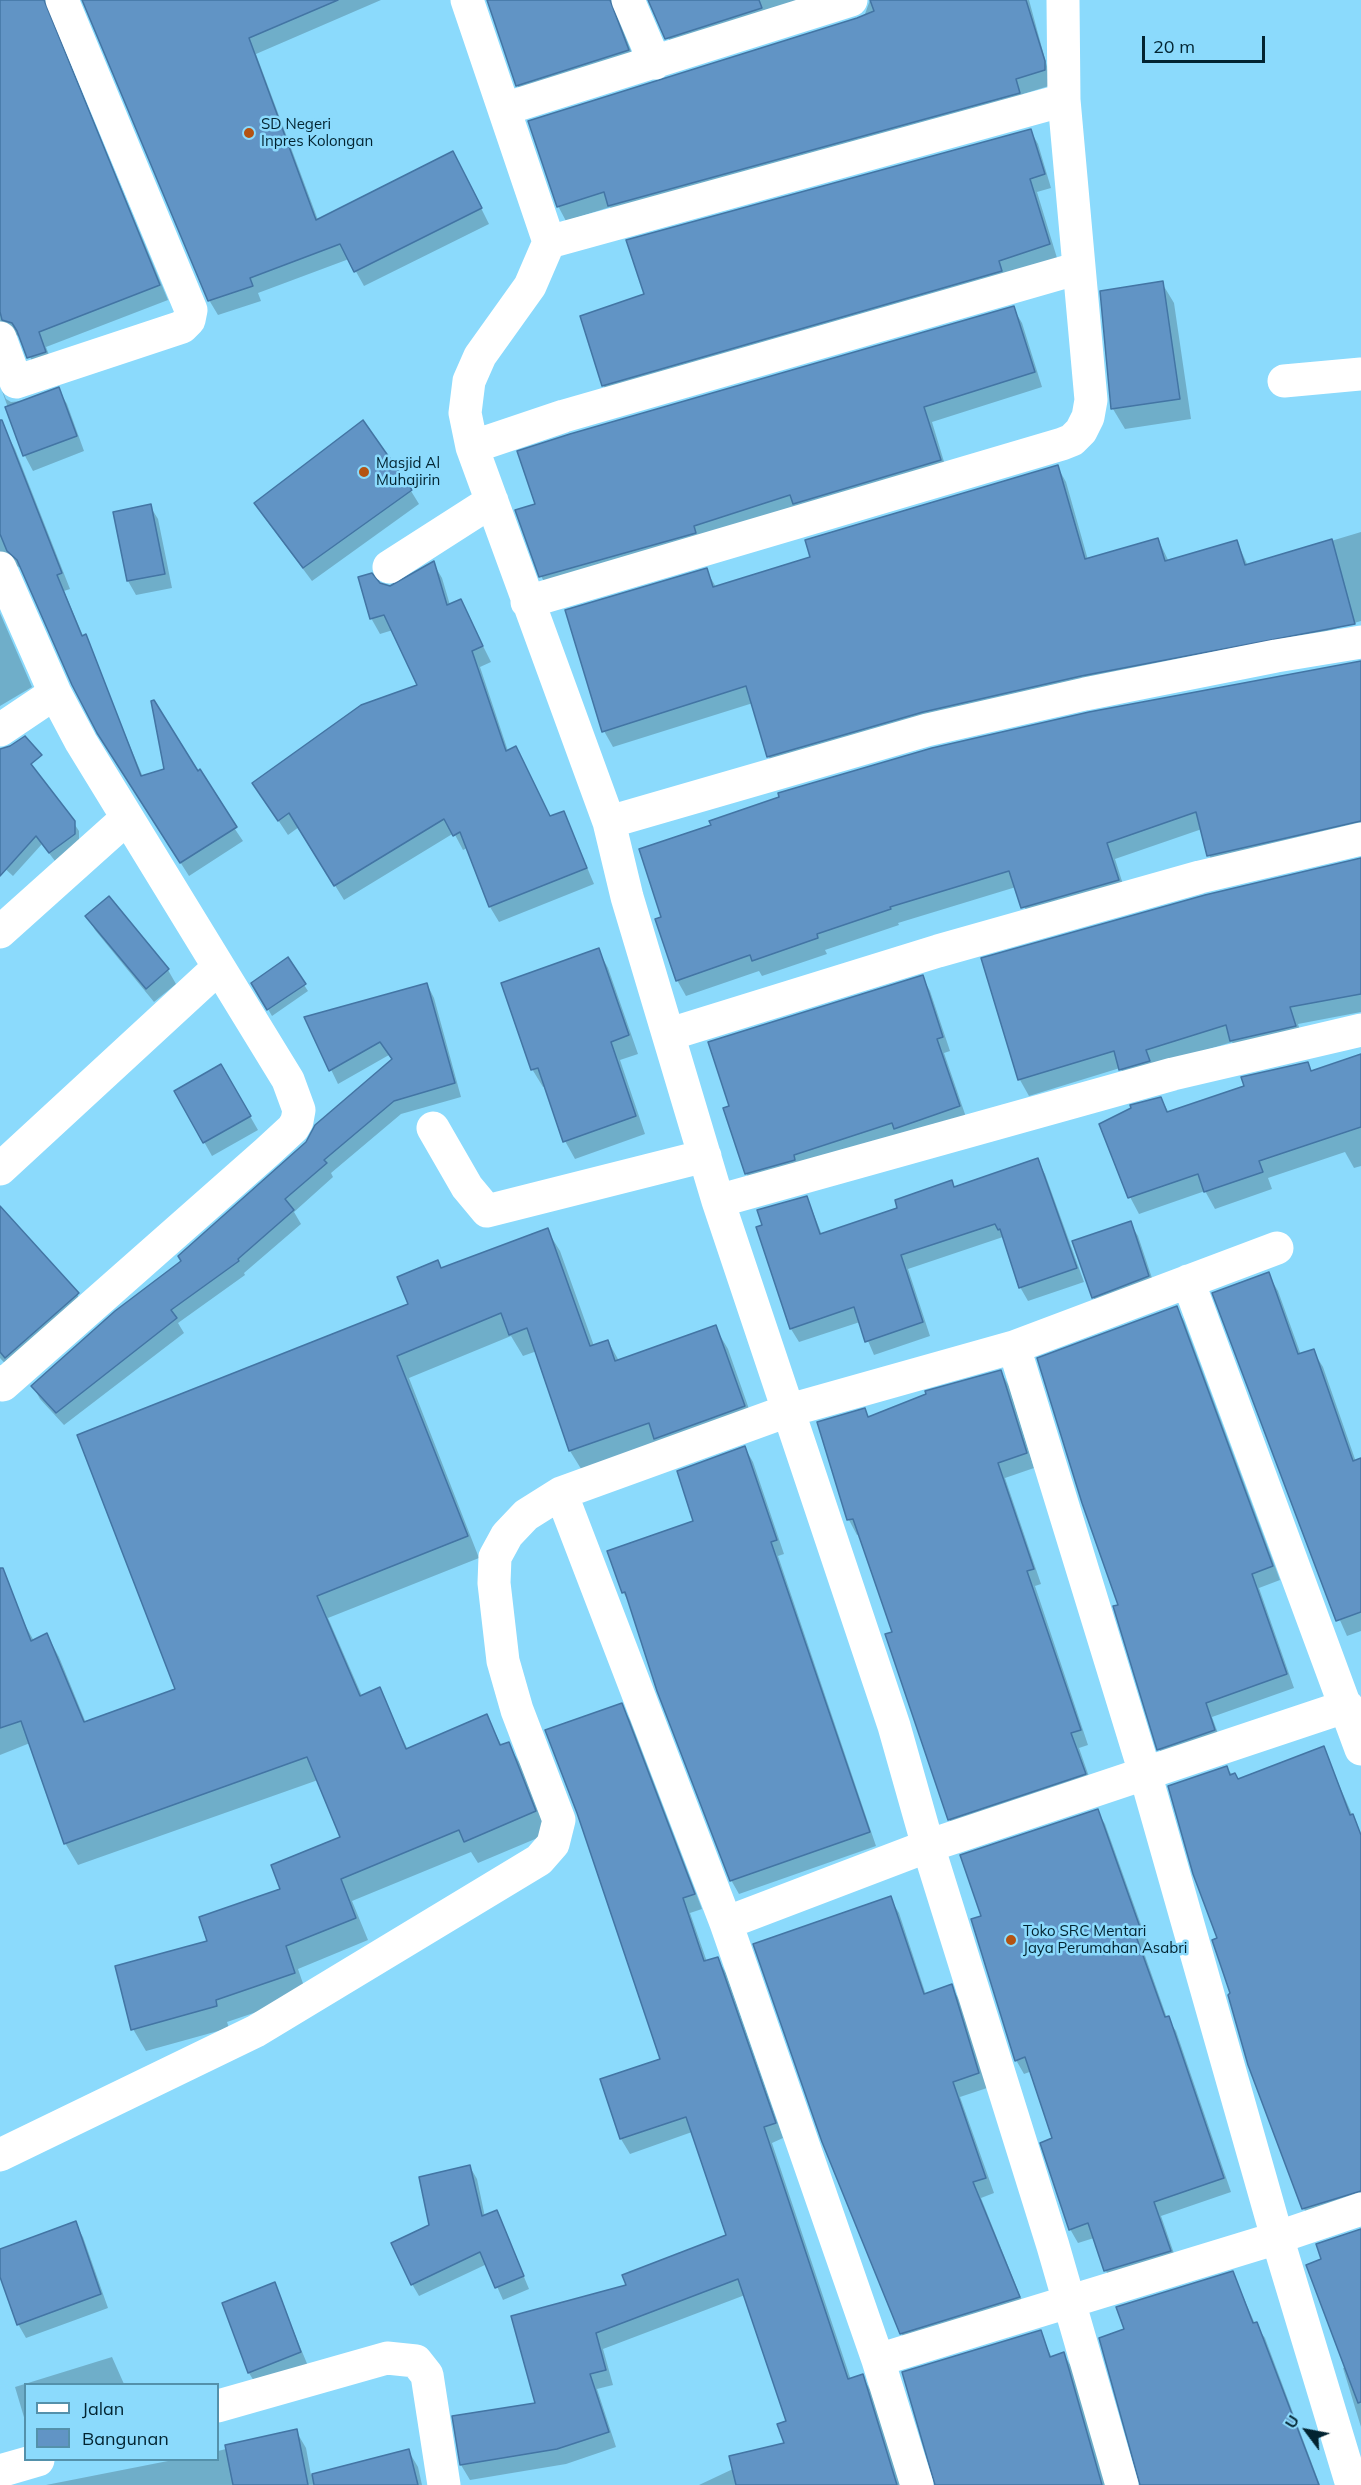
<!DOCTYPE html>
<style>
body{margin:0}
#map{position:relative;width:1361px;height:2485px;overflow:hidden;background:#8bdafc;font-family:Mulish,sans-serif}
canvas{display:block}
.legend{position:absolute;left:24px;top:2383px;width:195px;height:78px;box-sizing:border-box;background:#8bdafc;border:2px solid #5491ab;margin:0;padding:8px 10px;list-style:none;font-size:18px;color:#022431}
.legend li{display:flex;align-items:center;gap:12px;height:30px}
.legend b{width:30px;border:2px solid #5491ab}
.north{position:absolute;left:1277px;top:2401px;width:60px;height:60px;-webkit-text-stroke:4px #8bdafc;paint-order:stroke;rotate:302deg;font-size:16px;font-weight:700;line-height:24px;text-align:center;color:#022431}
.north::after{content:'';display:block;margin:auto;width:21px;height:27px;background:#022431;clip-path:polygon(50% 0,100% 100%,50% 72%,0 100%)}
.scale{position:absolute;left:1142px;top:36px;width:123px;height:27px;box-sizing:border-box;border:3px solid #022431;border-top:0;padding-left:8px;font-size:18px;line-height:21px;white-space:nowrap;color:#022431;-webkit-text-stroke:4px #8bdafc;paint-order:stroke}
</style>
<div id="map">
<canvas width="1361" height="2485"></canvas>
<ul class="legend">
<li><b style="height:8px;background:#fff"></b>Jalan</li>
<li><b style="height:16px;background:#6194c5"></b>Bangunan</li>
</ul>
<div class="north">U</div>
<div class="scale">20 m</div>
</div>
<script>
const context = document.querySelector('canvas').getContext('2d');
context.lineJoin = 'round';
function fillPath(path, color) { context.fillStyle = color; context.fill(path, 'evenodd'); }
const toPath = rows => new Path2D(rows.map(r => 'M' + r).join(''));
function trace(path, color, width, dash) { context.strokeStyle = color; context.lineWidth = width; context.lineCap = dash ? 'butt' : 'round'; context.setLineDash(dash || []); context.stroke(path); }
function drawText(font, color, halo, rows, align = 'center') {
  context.font = font + ' Mulish,sans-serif'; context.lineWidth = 5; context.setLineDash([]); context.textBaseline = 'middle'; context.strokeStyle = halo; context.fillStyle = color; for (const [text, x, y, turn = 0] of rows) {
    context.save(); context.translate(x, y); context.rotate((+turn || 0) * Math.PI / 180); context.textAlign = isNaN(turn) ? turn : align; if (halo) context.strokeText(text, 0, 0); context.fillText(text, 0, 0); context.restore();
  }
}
const shadow = toPath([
 [0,0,60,0,51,13,53,24,168,300,46,347,54,368,37,373,22,338,14,334,0,337],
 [83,0,381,0,256,54,318,220,461,168,489,224,364,286,349,259,258,293,261,301,218,315,209,300],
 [487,0,625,0,617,14,636,64,525,99,517,85],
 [650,0,841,0,675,52],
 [870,0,1029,0,1052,85,1023,94,1027,107,618,220,610,207,566,221,558,206,865,14],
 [1030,130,1038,144,1051,188,1037,192,1057,258,611,399,603,385,646,295],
 [1162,283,1174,303,1191,419,1125,429,1113,409],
 [1013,308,1022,323,1042,387,932,422,948,475,549,591,541,576],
 [0,385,6,399,11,402,22,401,58,389,67,404,84,451,33,471,25,456],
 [7,434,15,449,70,589,64,591,90,652,21,568,12,564,0,567,0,437],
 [1057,466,1066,482,1088,560,1158,539,1169,562,1237,542,1248,566,1361,532,1361,621,1267,649,778,772,768,756,753,703,613,747,604,731,706,570,716,587,812,558],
 [411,491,419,504,312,581,264,517],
 [150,506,158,519,172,588,136,595,128,581,115,513],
 [433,563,442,578,450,605,460,600,491,662,480,667,508,751,516,748,550,818,564,812,594,884,499,922,490,907,467,848,463,850,454,833,344,900,299,827,288,835,254,784,419,686,393,630,380,634,371,618,379,585,391,587],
 [0,613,32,687,0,706],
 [1361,663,1361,838,1218,872,1209,855,1202,829,1115,859,1127,897,1032,924,1016,887,898,923,899,925,825,950,827,954,762,976,759,971,686,996,677,980],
 [98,670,143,777,197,773,243,841,189,876,107,747],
 [0,757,73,822,79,831,79,843,55,861,42,844,13,876,0,864],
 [1361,860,1361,1012,1298,1024,1304,1042,1241,1057,1232,1042,1154,1066,1130,1085,1120,1068,1029,1096,1020,1080,983,959],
 [109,899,168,970,176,984,154,1002,95,930,87,916],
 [598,950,608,968,638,1054,620,1060,645,1134,575,1159,565,1141,546,1086,543,1087,532,1069],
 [922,977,930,991,950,1051,944,1053,967,1120,754,1187,746,1173,731,1107],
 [253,983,304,985,308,991,272,1016],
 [427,984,434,998,461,1097,401,1114,331,1173,333,1177,294,1212,301,1224,244,1273,245,1275,178,1323,184,1333,64,1425,40,1399,33,1386,183,1262,393,1061,389,1055,338,1084,306,1018],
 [1361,1055,1361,1166,1354,1168,1345,1152,1268,1178,1272,1189,1215,1209,1205,1191,1139,1214,1130,1197,1161,1098,1169,1113,1307,1063,1312,1072],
 [221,1066,258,1130,212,1156,176,1092],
 [1037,1160,1045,1174,1084,1282,1028,1301,1020,1287,1003,1237,908,1269,930,1336,874,1355,860,1322,799,1342,791,1329,758,1227,807,1197,822,1235,899,1209,951,1182,955,1188],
 [0,1208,77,1294,89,1315,18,1378,0,1358],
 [1130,1223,1138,1236,1156,1290,1101,1311,1093,1297],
 [547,1230,560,1251,594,1346,608,1341,619,1361,715,1327,728,1349,756,1429,583,1472,570,1451,537,1351,523,1356,511,1336,409,1378,479,1558,328,1618,362,1696,379,1689,408,1750,486,1716,502,1746,508,1744,521,1765,547,1834,478,1863,471,1852,352,1901,368,1940,298,1969,307,1995,227,2022,229,2028,146,2051,133,2029,209,1943,282,1890,342,1838,318,1780,78,1865,65,1843,30,1743,0,1755,0,1624,20,1616,34,1641,47,1635,59,1657,86,1723,177,1690,437,1262,442,1269],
 [1268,1274,1278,1291,1301,1355,1313,1351,1323,1367,1356,1462,1361,1460,1361,1631,1347,1636,1310,1553,1214,1294],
 [1176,1307,1184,1321,1280,1580,1259,1588,1294,1688,1212,1717,1222,1744,1167,1763,1159,1749,1120,1606],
 [1001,1372,1009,1386,1034,1468,1005,1478,1041,1584,1035,1586,1088,1745,1079,1748,1093,1788,957,1834,949,1819,894,1633,860,1534,857,1535,849,1520,819,1423,869,1419],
 [745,1448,753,1462,784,1554,778,1556,876,1846,739,1894,731,1880,630,1604,623,1592,695,1522],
 [621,1705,630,1720,702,1909,690,1913,707,1962,717,1958,726,1973,783,2138,772,2143,851,2380,862,2376,871,2391,900,2485,699,2485,786,2444,788,2422,745,2295,603,2349,613,2385,597,2389,616,2447,566,2464,470,2480,461,2465,454,2418,537,2404,628,2286,728,2236,692,2132,630,2154,621,2139,602,2080,662,2060],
 [1323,1748,1361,1835,1361,2206,1312,2223,1304,2209,1249,2065,1219,1939,1226,1768,1238,1780],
 [1097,1811,1105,1824,1149,1947,1143,1950,1167,2018,1176,2031,1231,2192,1161,2216,1178,2265,1113,2284,1106,2271,1094,2238,1078,2243,1070,2229,1054,2139,1032,2071,1024,2074,1016,2060,982,1917],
 [890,1898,899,1913,926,1995,951,1986,960,2001,987,2088,960,2097,994,2193,981,2198,1027,2313,910,2348,901,2333],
 [470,2167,477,2179,485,2217,497,2212,529,2289,503,2300,487,2264,419,2296,412,2284,431,2226],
 [75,2223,83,2237,108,2308,26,2338,18,2324,0,2273,0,2250],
 [1361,2229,1361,2427,1343,2368,1346,2367,1323,2260,1317,2245],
 [1233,2273,1255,2324,1265,2338,1320,2485,1142,2485,1126,2330],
 [274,2284,308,2366,257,2386,249,2373,224,2304],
 [1040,2332,1052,2358,1063,2353,1072,2368,1106,2485,937,2485],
 [112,2357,124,2384,26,2384,26,2424,15,2387],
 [296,2431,306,2448,311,2475,408,2450,418,2467,422,2485,46,2485,173,2460,218,2460,218,2451]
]);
const building = toPath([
 [0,0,44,0,160,285,39,332,46,352,27,358,17,331,12,323,2,320,0,312,0,0],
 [82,0,338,0,249,38,316,220,453,151,482,208,354,272,340,244,250,278,253,286,208,301,82,0],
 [487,0,610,0,629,50,516,86,487,0],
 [648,0,759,0,762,8,665,39,648,0],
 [870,0,1026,0,1045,61,1045,70,1016,79,1020,93,608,206,604,192,557,207,528,121,857,18,874,11,870,0],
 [1031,129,1045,174,1030,179,1050,244,999,261,1002,271,602,386,580,316,644,294,626,240,1031,129],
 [1163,281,1180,399,1111,409,1100,291,1163,281],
 [1014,306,1035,372,924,407,941,460,793,504,790,495,694,526,696,533,539,577,515,510,535,504,517,451,570,434,1014,306],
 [59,387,77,436,23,456,5,407,59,387],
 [0,420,2,420,62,573,57,575,82,636,86,634,141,776,164,769,151,701,154,700,198,771,200,769,237,827,180,863,97,733,72,685,17,560,7,551,0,534,0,420],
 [363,420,412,490,303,568,254,503,363,420],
 [1058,465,1085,559,1158,538,1165,561,1237,540,1245,565,1332,539,1355,624,1081,676,923,712,767,757,746,686,602,732,565,610,707,568,713,587,810,557,805,540,1058,465],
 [151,504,165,574,127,581,113,512,151,504],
 [434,561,447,605,461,599,483,646,472,651,506,751,516,746,550,816,564,811,587,868,489,907,460,832,453,836,444,819,334,886,289,813,278,821,252,783,361,705,417,685,384,615,370,619,358,577,372,573,380,583,390,586,434,561],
 [1361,661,1361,821,1207,856,1196,812,1107,843,1119,880,1021,908,1009,871,890,907,891,909,817,934,818,938,752,961,750,955,676,981,655,919,661,917,639,849,711,825,709,821,779,797,778,793,932,748,1089,712,1361,661],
 [25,736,42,755,31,764,75,821,75,834,49,853,36,836,0,876,0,749,10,746,25,736],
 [1361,858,1361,994,1290,1007,1296,1026,1230,1041,1226,1025,1146,1050,1150,1061,1119,1070,1114,1051,1018,1080,981,958,1205,895,1361,858],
 [109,896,169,969,146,989,85,916,109,896],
 [599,948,629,1035,611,1042,636,1116,563,1142,538,1068,531,1070,501,983,599,948],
 [288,957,306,984,267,1010,251,983,288,957],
 [923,975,943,1037,937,1039,960,1106,894,1129,892,1123,794,1155,795,1160,745,1174,723,1108,729,1106,708,1042,923,975],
 [427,983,455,1083,394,1101,324,1160,327,1163,285,1199,294,1210,238,1259,239,1261,171,1310,177,1318,56,1413,31,1386,115,1311,181,1261,178,1256,306,1142,315,1125,392,1059,380,1042,329,1071,304,1017,427,983],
 [1361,1054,1361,1127,1259,1161,1263,1172,1204,1192,1198,1174,1128,1198,1099,1124,1131,1108,1130,1105,1161,1097,1167,1112,1244,1086,1241,1077,1308,1062,1311,1071,1361,1054],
 [221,1064,251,1116,203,1143,174,1091,221,1064],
 [1038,1158,1077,1268,1019,1288,1000,1229,998,1230,995,1224,901,1255,923,1322,865,1342,854,1307,790,1329,756,1227,762,1225,757,1210,807,1196,820,1234,897,1208,895,1200,952,1180,954,1187,1038,1158],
 [0,1206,79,1293,5,1358,0,1352,0,1206],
 [1131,1221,1149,1276,1092,1298,1072,1241,1131,1221],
 [548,1228,590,1346,608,1340,615,1361,716,1325,745,1406,654,1439,649,1423,569,1451,527,1328,509,1335,501,1313,397,1356,468,1536,317,1596,360,1696,380,1687,406,1749,487,1714,500,1745,509,1742,536,1811,464,1842,459,1830,341,1879,356,1918,286,1946,295,1973,216,2000,217,2006,131,2030,115,1966,207,1941,199,1917,280,1889,271,1865,340,1837,307,1757,64,1844,21,1721,0,1728,0,1568,3,1568,31,1641,47,1633,84,1722,175,1689,77,1435,408,1304,397,1277,438,1260,441,1268,548,1228],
 [1269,1272,1298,1354,1314,1349,1353,1461,1361,1458,1361,1612,1336,1621,1212,1293,1269,1272],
 [1177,1306,1273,1566,1252,1574,1287,1674,1206,1703,1215,1730,1157,1750,1113,1606,1118,1605,1082,1503,1037,1358,1177,1306],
 [1001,1370,1027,1453,998,1463,1034,1569,1027,1571,1081,1730,1071,1733,1086,1774,948,1820,885,1634,892,1632,853,1519,847,1520,817,1422,865,1408,868,1417,926,1394,925,1391,1001,1370],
 [745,1446,777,1540,771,1542,870,1832,730,1881,657,1691,625,1592,622,1593,607,1551,693,1521,677,1471,745,1446],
 [622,1703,695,1894,683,1898,704,1961,718,1957,776,2123,764,2127,848,2379,863,2374,897,2485,736,2485,729,2456,784,2443,777,2424,786,2421,738,2279,596,2333,606,2370,590,2374,609,2432,557,2449,460,2465,452,2416,535,2403,511,2316,626,2285,622,2275,726,2235,686,2117,620,2139,600,2079,660,2059,577,1813,545,1730,622,1703],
 [1324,1746,1350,1815,1353,1814,1361,1835,1361,2191,1302,2209,1248,2065,1228,1995,1230,1993,1212,1940,1217,1938,1193,1874,1168,1786,1227,1766,1230,1775,1235,1773,1238,1779,1324,1746],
 [1098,1809,1142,1933,1136,1936,1165,2017,1169,2016,1224,2178,1154,2202,1171,2251,1104,2271,1088,2223,1069,2230,1040,2143,1052,2138,1025,2057,1015,2061,971,1919,981,1916,960,1855,1098,1809],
 [891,1896,924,1994,952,1984,979,2073,953,2082,986,2178,973,2182,1020,2297,900,2334,822,2142,753,1944,891,1896],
 [470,2165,482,2216,497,2210,524,2276,495,2288,480,2252,411,2285,391,2243,429,2225,419,2177,470,2165],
 [76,2221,101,2294,17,2325,0,2277,0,2249,76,2221],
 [1361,2229,1361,2402,1358,2403,1306,2265,1321,2259,1316,2244,1361,2229],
 [1233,2271,1253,2323,1257,2322,1319,2485,1140,2485,1099,2338,1124,2329,1116,2307,1233,2271],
 [275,2282,301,2352,248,2373,222,2303,275,2282],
 [1041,2330,1050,2357,1064,2352,1102,2485,935,2485,902,2372,1041,2330],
 [297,2429,308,2485,233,2485,225,2445,297,2429],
 [409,2449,418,2485,314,2485,312,2474,409,2449]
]);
const minor = toPath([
 [467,0,549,242,530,286,480,356,469,381,465,413,472,447,609,822,627,897,718,1201,894,1726,928,1846,1053,2246,1122,2485],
 [628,0,655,63],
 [504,109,851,0],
 [549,242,1064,100],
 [0,338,16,382,182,327,189,320,191,310,62,0],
 [1284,381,1361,374],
 [472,447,564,416,1079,268],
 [389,567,492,501],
 [0,568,55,693,81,742,288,1080,299,1110,297,1121,293,1128,267,1152,3,1385,0,1382],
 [527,602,1062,444,1072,440,1081,431,1088,417,1091,400,1064,100,1063,0],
 [0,730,55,693],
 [609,822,927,730,1085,694,1276,656,1361,642],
 [0,932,126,819],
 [670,1034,938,951,1200,877,1361,839],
 [433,1128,467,1187,487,1211,705,1156],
 [0,1169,218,968],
 [718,1201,1173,1074,1361,1030],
 [1188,1281,1361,1749],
 [1014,1347,1145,1773,1277,2237,1352,2485],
 [726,1923,928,1846,1347,1706],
 [0,2155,256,2031,539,1860,553,1844,559,1820,517,1710,503,1661,494,1583,495,1557,507,1535,526,1515,561,1493],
 [878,2360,1261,2243,1361,2209],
 [218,2406,387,2358,416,2361,427,2375,444,2485],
 [0,2471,38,2460],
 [917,2485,878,2360,726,1923,561,1493,790,1410,1014,1347,1277,1248]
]);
const markers = [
 [249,133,6,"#b45312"],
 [364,472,6,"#b45312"],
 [1011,1940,6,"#b45312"]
];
const poiNames = [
 ["SD Negeri",261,124],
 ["Inpres Kolongan",261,141],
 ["Masjid Al",376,463],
 ["Muhajirin",376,480],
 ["Toko SRC Mentari",1023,1931],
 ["Jaya Perumahan Asabri",1023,1948]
];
fillPath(shadow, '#0003');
fillPath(building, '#6194c5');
trace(building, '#4375a4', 1.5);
trace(minor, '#fff', 33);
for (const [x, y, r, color] of markers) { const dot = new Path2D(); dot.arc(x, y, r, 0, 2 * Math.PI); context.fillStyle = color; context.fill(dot); trace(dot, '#8bdafc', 2); }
drawText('15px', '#022431', '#8bdafc', poiNames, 'left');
</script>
